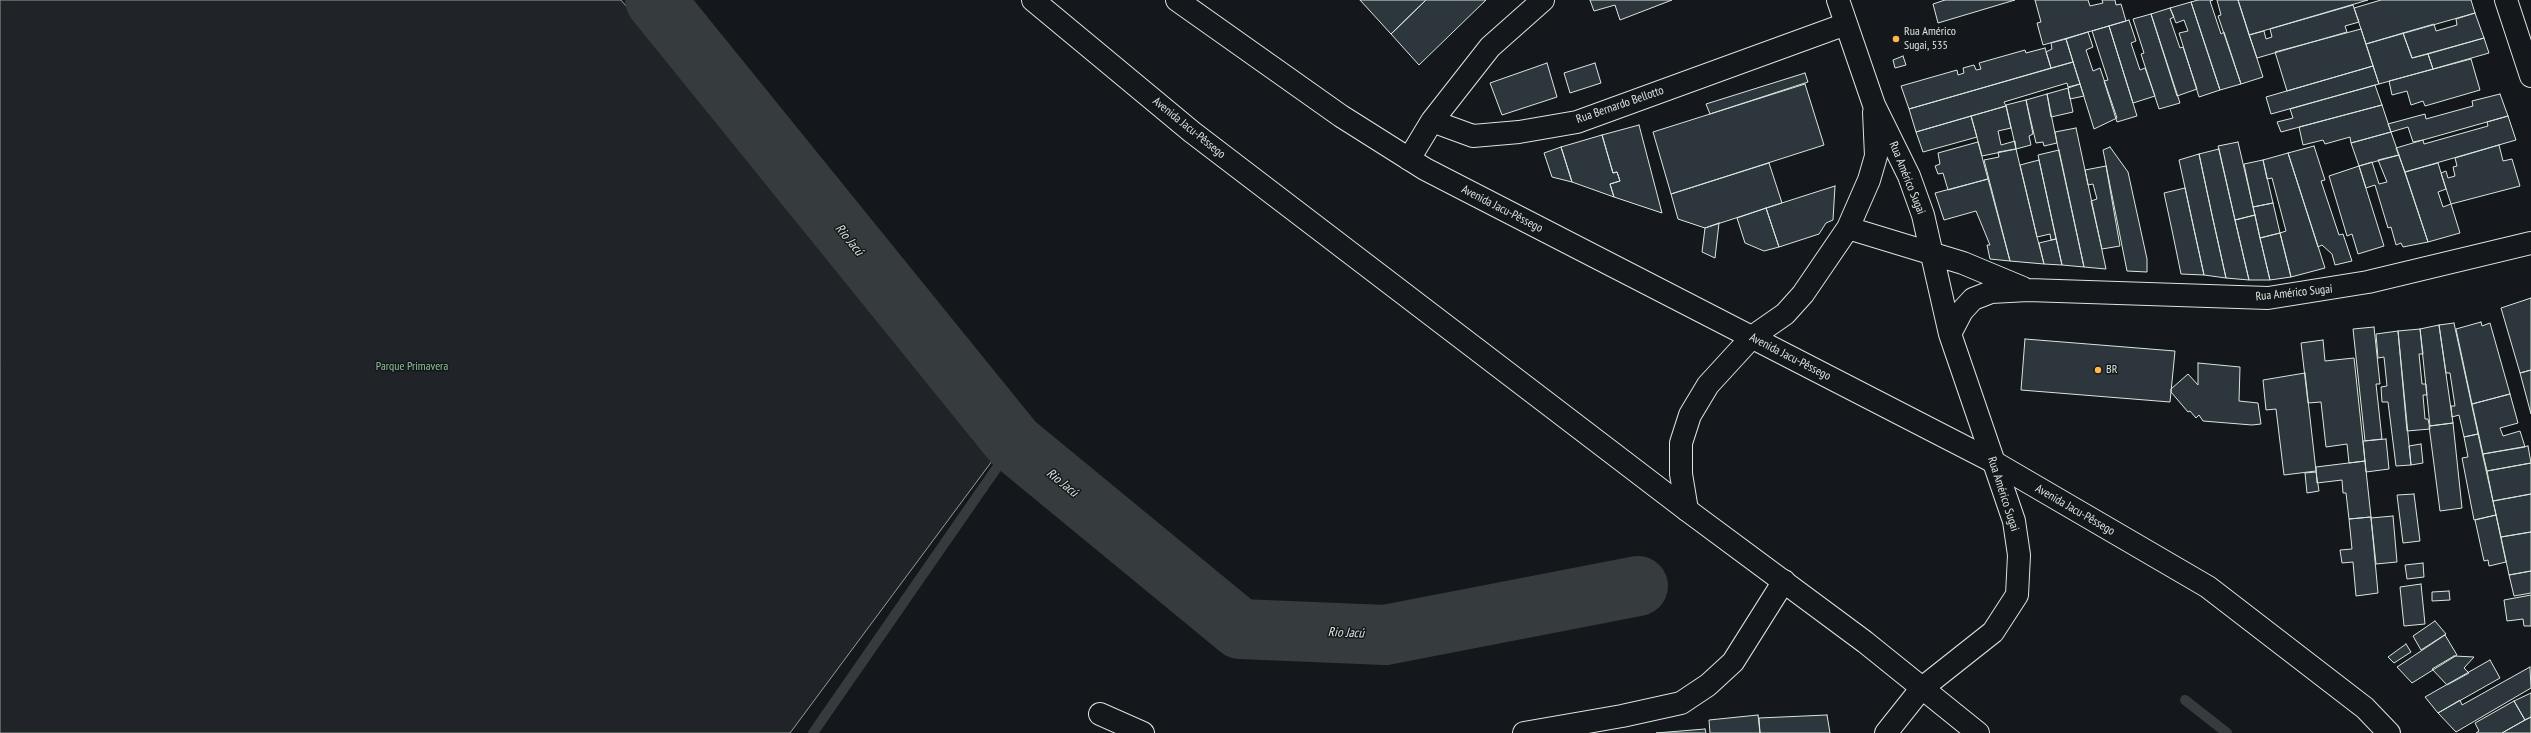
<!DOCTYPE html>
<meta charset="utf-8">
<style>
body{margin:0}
canvas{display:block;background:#14181c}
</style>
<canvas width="2531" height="733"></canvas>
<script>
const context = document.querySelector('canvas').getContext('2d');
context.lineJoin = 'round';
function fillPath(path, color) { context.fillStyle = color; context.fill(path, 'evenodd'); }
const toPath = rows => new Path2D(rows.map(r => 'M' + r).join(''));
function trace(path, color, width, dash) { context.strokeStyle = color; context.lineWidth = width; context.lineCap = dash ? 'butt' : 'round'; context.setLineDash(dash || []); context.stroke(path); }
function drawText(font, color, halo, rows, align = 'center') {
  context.font = font + ' "PT Sans Narrow",sans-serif'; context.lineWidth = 3; context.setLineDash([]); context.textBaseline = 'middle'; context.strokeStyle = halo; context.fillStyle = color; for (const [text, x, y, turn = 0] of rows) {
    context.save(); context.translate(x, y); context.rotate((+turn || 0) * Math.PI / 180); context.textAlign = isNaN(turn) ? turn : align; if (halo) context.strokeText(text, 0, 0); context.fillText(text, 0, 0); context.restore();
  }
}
const green = toPath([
 [0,0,621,0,998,453,790,733,0,733,0,0]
]);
const stream = toPath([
 [2185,700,2227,733],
 [813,733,1014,443]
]);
const river = toPath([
 [655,0,1014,443,1240,629,1385,635,1638,586]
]);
const building = toPath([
 [1360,0,1426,0,1391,34,1360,0],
 [1426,0,1486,0,1419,65,1391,34,1426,0],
 [1590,0,1672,0,1620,20,1615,5,1594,11,1590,0],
 [1945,0,2015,0,1938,23,1933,4,1945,0],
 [2035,0,2088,0,2090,6,2103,3,2102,0,2115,0,2116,5,2121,4,2126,21,2043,45,2037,23,2041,22,2035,0],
 [2198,0,2213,0,2210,1,2221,34,2224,32,2241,84,2220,90,2191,2,2198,0],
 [2217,0,2238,0,2263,77,2241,84,2218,16,2221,15,2217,0],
 [2238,0,2368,0,2249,35,2238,0],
 [2381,0,2471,0,2475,13,2366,44,2354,8,2381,0],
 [2191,2,2220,90,2199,97,2179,33,2188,31,2184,20,2176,23,2170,8,2191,2],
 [2353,5,2359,22,2345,26,2347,32,2257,58,2249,35,2264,31,2266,39,2272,37,2270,29,2353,5],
 [2170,8,2174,17,2170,19,2180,48,2183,47,2197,89,2177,96,2151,14,2170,8],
 [2475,13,2484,38,2412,58,2403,33,2434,24,2436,31,2457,25,2456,19,2475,13],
 [2151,14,2180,103,2159,109,2141,54,2144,53,2133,19,2151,14],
 [2129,20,2136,41,2131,43,2140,70,2145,68,2155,96,2133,103,2109,26,2129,20],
 [2109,26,2137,116,2117,122,2104,81,2108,80,2092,31,2109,26],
 [2361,29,2373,66,2287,91,2275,52,2361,29],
 [2088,32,2093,47,2086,50,2093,71,2100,68,2117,118,2094,129,2066,39,2088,32],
 [2403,33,2412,58,2428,54,2433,69,2379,84,2366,44,2403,33],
 [2484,38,2489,53,2433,69,2428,54,2484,38],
 [2066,39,2073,62,2051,68,2046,52,2052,49,2051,43,2066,39],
 [2045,48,2051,68,1909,109,1901,86,1957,70,1958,75,1964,73,1963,68,1974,65,1976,70,1981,69,1979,63,2025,50,2026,53,2045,48],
 [1903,56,1906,65,1895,68,1893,60,1903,56],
 [2471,59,2480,90,2425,106,2423,101,2411,105,2407,91,2392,95,2389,81,2471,59],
 [2073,62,2080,84,2068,87,2067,83,2004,102,2006,106,1916,132,1909,109,2073,62],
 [1547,63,1557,97,1502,115,1490,83,1547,63],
 [1595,63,1601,83,1570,93,1564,73,1595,63],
 [2373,66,2379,84,2271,114,2266,97,2373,66],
 [1805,73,1808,82,1710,114,1706,104,1805,73],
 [1805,84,1824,145,1671,194,1653,132,1805,84],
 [2080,84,2084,96,2070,99,2068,88,2080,84],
 [2375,85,2382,105,2281,132,2277,122,2293,118,2290,109,2375,85],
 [2068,88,2073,112,2051,117,2047,94,2068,88],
 [2047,94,2057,143,2044,146,2043,142,2036,143,2026,100,2047,94],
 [2500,94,2508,116,2423,140,2413,142,2408,127,2391,132,2388,124,2425,114,2426,119,2473,106,2472,101,2500,94],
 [2026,100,2033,134,2029,136,2031,145,2016,149,2006,105,2026,100],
 [2382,105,2391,132,2351,143,2350,137,2325,144,2323,140,2303,145,2299,127,2382,105],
 [2006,106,2011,128,1998,131,2001,145,2015,141,2016,149,1982,156,1971,116,2006,106],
 [1971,116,1977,137,1923,152,1916,132,1971,116],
 [2508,116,2516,140,2405,172,2396,148,2423,140,2424,144,2488,126,2487,122,2508,116],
 [1639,125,1662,213,1614,197,1610,184,1620,181,1617,172,1613,173,1602,135,1639,125],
 [2076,128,2085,170,2106,269,2084,267,2057,143,2055,132,2076,128],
 [2391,132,2399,155,2359,166,2351,143,2391,132],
 [1602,135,1613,173,1617,172,1620,181,1610,184,1614,197,1572,182,1561,147,1602,135],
 [1978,142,1988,179,1948,190,1943,173,1938,174,1935,166,1940,164,1938,153,1978,142],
 [2238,142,2255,215,2235,220,2218,146,2238,142],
 [2499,145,2503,161,2512,159,2520,186,2451,204,2441,173,2446,171,2448,178,2455,176,2453,167,2457,166,2455,158,2499,145],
 [2314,146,2325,180,2321,181,2339,235,2343,234,2352,261,2335,265,2332,254,2322,245,2318,247,2288,153,2314,146],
 [1561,147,1572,182,1552,177,1544,153,1561,147],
 [2110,147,2128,172,2147,259,2147,272,2127,271,2103,150,2110,147],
 [2016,149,2037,237,2044,264,2010,261,1984,160,1999,157,1998,152,2016,149],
 [2219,149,2235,220,2249,280,2226,278,2212,215,2199,154,2219,149],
 [2059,150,2084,267,2062,265,2039,160,2038,155,2059,150],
 [2288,153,2325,268,2291,277,2280,233,2286,231,2272,178,2267,179,2263,160,2288,153],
 [2199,154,2212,215,2226,278,2204,275,2179,160,2199,154],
 [2399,155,2428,242,2403,247,2401,243,2396,245,2391,227,2388,228,2375,185,2366,188,2359,166,2372,162,2379,184,2387,182,2378,160,2399,155],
 [2039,160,2056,239,2051,240,2050,234,2037,237,2020,165,2039,160],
 [2263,160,2273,203,2253,207,2244,164,2263,160],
 [1769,163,1782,203,1705,228,1678,219,1671,194,1769,163],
 [2438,163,2446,189,2438,192,2443,207,2451,204,2460,233,2428,242,2405,172,2438,163],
 [2106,166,2120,246,2102,249,2091,201,2097,199,2093,184,2088,185,2085,170,2106,166],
 [2359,166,2384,246,2358,254,2352,234,2347,236,2329,176,2359,166],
 [1988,179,2010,261,1990,259,1987,245,1990,245,1976,211,1944,220,1935,193,1988,179],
 [1835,186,1833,220,1826,223,1819,234,1779,247,1766,208,1835,186],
 [2185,188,2193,225,2204,275,2181,274,2173,235,2164,193,2185,188],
 [2273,203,2280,233,2260,238,2253,207,2273,203],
 [1766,208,1779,247,1764,251,1745,243,1737,218,1766,208],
 [2255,215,2260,238,2270,280,2249,280,2235,220,2255,215],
 [1719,223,1715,258,1702,252,1705,228,1719,223],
 [2280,233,2291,277,2270,280,2260,238,2280,233],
 [2056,239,2062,265,2044,264,2039,243,2056,239],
 [2531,298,2531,370,2520,373,2501,308,2531,298],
 [2481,322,2482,326,2490,323,2510,394,2472,404,2456,329,2481,322],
 [2454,323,2478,434,2464,437,2459,415,2452,417,2451,406,2455,406,2450,373,2446,373,2439,325,2454,323],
 [2439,325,2453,423,2430,426,2420,329,2439,325],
 [2374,327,2380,384,2376,384,2382,439,2365,441,2353,329,2374,327],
 [2420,329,2423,354,2419,354,2422,384,2426,384,2427,395,2423,395,2425,419,2428,419,2430,429,2407,431,2398,331,2420,329],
 [2398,331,2411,465,2396,466,2388,402,2382,402,2381,387,2387,386,2384,357,2378,358,2376,334,2398,331],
 [2025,339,2175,351,2170,402,2021,390,2025,339],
 [2323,340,2325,361,2354,358,2365,461,2349,463,2347,444,2326,447,2321,402,2308,403,2301,343,2323,340],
 [2198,363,2240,367,2239,401,2258,403,2261,424,2252,425,2203,421,2199,415,2196,418,2190,411,2188,412,2171,392,2171,389,2188,374,2198,385,2198,363],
 [2531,370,2531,414,2520,373,2531,370],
 [2305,373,2316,471,2284,475,2276,409,2266,410,2263,380,2305,373],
 [2510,394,2518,423,2500,428,2503,436,2520,431,2525,447,2483,454,2472,404,2510,394],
 [2453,423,2462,508,2440,511,2429,426,2453,423],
 [2478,434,2496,515,2474,520,2462,458,2468,457,2464,437,2478,434],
 [2386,439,2389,469,2366,472,2363,441,2386,439],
 [2421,444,2423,463,2411,465,2409,446,2421,444],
 [2528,446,2531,463,2487,471,2483,454,2528,446],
 [2365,461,2371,517,2349,519,2346,493,2343,493,2342,480,2317,483,2316,467,2365,461],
 [2531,463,2531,494,2493,501,2487,471,2531,463],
 [2316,472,2319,491,2307,493,2305,473,2316,472],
 [2414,494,2420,541,2403,543,2397,495,2414,494],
 [2531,494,2531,532,2501,537,2493,501,2531,494],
 [2496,515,2506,562,2489,566,2488,560,2484,561,2475,520,2496,515],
 [2393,516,2397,562,2376,564,2371,518,2393,516],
 [2371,517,2378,593,2356,596,2353,562,2342,563,2340,550,2352,549,2349,519,2371,517],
 [2531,532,2531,571,2509,575,2501,537,2531,532],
 [2423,563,2424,577,2407,579,2405,565,2423,563],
 [2531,571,2531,593,2514,596,2509,575,2531,571],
 [2421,584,2425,624,2404,626,2400,587,2421,584],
 [2449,591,2450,600,2432,601,2432,592,2449,591],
 [2531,595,2531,626,2524,626,2523,619,2507,621,2504,600,2531,595],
 [2435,621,2446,634,2421,650,2413,636,2435,621],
 [2445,635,2457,655,2412,683,2397,667,2445,635],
 [2406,644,2411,652,2394,663,2388,657,2406,644],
 [2454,656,2474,657,2464,668,2469,673,2447,685,2432,669,2454,656],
 [2490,660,2500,678,2438,713,2425,697,2490,660],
 [2530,667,2531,688,2456,732,2438,713,2460,700,2462,705,2530,667],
 [2531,693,2531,717,2525,720,2514,701,2531,693],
 [2514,701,2525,720,2502,733,2476,733,2479,731,2475,723,2514,701],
 [1758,715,1760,733,1710,733,1709,720,1758,715],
 [1827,715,1830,733,1760,733,1759,718,1827,715],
 [2531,717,2531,733,2502,733,2525,720,2531,717],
 [1705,729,1706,733,1656,733,1705,729]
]);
const minor = toPath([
 [1838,0,1874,105,1909,176,1923,215,1950,334,2014,521,2019,555,2017,595,1993,632,1921,689,1886,733],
 [2506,0,2531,76],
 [1432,121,1490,47,1543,0],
 [1409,159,1432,121,1473,136,1519,132,1577,122,1846,24],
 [1848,228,1963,263,2023,288],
 [1950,334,1962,311,1973,299,1991,292,2028,290,2268,298,2368,282,2531,243],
 [1687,510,1681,474,1681,443,1690,415,1708,385,1752,337,1785,314,1803,294,1848,228,1869,180,1876,156,1874,112],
 [1100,714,1143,733],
 [1524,733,1622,716,1681,703,1708,685,1733,662,1784,581]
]);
const highway = toPath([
 [1033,0,1192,132,1687,510,1865,642,1978,733],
 [1177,0,1341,116,1425,169,1992,461,2208,587,2365,708,2389,733]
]);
const markers = [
 [1896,39,4,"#ffb74d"],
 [2098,370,4,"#ffb74d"]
];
const poiNames = [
 ["Rua Américo",1904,32],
 ["Sugai, 535",1904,46],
 ["BR",2106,370]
];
const streetNames = [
 ["Rua Bernardo Bellotto",1620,105,-19],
 ["Avenida Jacu-Pêssego",1189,128,39],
 ["Rua Américo Sugai",1907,178,68],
 ["Avenida Jacu-Pêssego",1502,209,27],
 ["Rua Américo Sugai",2294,293,-6],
 ["Avenida Jacu-Pêssego",1790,357,27],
 ["Rua Américo Sugai",2003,494,72],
 ["Avenida Jacu-Pêssego",2075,510,30]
];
const parkNames = [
 ["Parque Primavera",412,367]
];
const waterNames = [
 ["Rio Jacú",849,240,51],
 ["Rio Jacú",1062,483,39],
 ["Rio Jacú",1346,633,2]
];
fillPath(green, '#202428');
trace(green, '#939e99', 1);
trace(stream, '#363b3e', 10);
trace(river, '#363b3e', 60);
fillPath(building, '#2c363c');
trace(building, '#d8e6dc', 1);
trace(minor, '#d8e6dc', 24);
trace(highway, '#d8e6dc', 24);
trace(minor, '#14181c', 22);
trace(highway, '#14181c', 22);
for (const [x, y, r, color] of markers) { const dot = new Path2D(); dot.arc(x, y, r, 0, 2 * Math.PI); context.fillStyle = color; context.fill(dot); trace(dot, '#14181c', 1.5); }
drawText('12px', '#d8e6dc', '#14181c', poiNames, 'left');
drawText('12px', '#d8e6dc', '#14181c', streetNames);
drawText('12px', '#8ac095', '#14181c', parkNames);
drawText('italic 13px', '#d8e6dc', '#14181c', waterNames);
</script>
